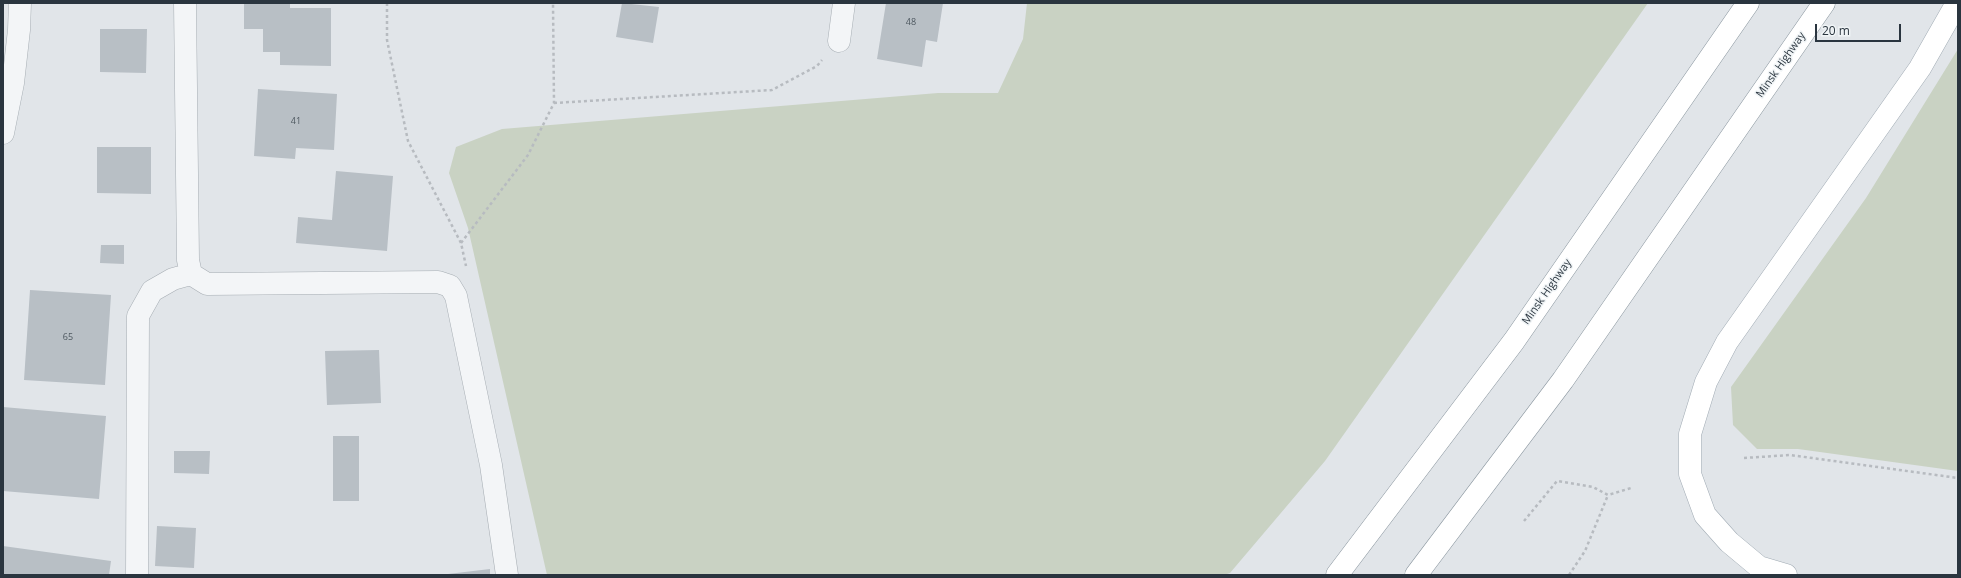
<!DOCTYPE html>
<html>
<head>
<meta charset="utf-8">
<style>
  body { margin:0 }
  #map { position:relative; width:1961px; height:578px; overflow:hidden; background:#e1e5e9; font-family:"Open Sans",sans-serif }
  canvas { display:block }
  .frame { position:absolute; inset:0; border:4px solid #2a353f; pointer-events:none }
  .scale { position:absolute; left:1815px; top:24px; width:86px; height:18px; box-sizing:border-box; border:2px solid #2a353f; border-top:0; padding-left:5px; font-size:12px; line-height:14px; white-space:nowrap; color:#2a353f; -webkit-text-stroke:3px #f0f4f6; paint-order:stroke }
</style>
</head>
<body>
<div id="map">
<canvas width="1961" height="578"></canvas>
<div class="frame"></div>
<div class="scale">20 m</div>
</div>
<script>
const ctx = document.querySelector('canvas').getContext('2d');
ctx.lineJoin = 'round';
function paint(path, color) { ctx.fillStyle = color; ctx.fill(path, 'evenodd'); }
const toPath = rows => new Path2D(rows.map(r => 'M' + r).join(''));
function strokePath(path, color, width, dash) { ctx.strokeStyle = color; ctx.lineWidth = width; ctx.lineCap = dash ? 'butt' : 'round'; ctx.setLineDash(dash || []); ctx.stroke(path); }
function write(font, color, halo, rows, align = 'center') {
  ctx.font = font + ' "Open Sans",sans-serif'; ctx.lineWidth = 3; ctx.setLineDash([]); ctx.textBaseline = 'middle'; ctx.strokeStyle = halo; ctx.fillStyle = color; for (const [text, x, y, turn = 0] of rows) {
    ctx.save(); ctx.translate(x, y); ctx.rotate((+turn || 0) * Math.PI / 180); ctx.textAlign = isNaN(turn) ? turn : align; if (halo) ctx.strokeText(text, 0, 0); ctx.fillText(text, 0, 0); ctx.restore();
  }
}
paint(toPath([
  [1027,3,1648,3,1325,461,1230,573,1224,575,547,575,468,228,449,173,456,147,502,129,938,93,998,93,1023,39],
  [1958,49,1958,471,1798,449,1757,449,1733,425,1731,387,1866,198]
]), '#c9d2c3');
paint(toPath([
  [244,3,290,3,290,8,331,8,331,66,280,65,280,52,263,52,263,29,244,29],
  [622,3,659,7,653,43,616,37],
  [886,3,943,3,937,42,926,40,922,67,877,59],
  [100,29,147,29,146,73,100,72],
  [258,89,337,94,334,150,296,148,295,159,254,156],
  [97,147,151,147,151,194,97,193],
  [336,171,393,176,387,251,296,243,298,217,332,220],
  [101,245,124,245,124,264,100,263],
  [30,290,111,295,105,385,24,380],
  [379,350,381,403,327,405,325,351],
  [3,407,106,416,99,499,3,491],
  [333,436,359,436,359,501,333,501],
  [174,451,210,451,209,474,174,473],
  [157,526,196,528,194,568,155,566],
  [3,546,111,561,109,575,3,575],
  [490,569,490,575,448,575,448,574]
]), '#b8bfc5');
const minor = toPath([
  [185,3,188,260,191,274,207,284,438,282,450,286,456,296,491,465,507,575],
  [839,41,844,3],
  [3,133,13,83,19,30,20,3],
  [137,575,138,316,152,291,173,279,191,274]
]);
const major = toPath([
  [1786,575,1759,567,1729,542,1705,515,1690,474,1690,434,1706,382,1727,342,1920,68,1957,3]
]);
const highway = toPath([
  [1337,575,1514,341,1748,3],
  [1416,575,1563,380,1824,3]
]);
strokePath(minor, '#a6adb3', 23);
strokePath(major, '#a1abb4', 23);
strokePath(highway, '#89959e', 23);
strokePath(toPath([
  [387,3,387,40,408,141,461,243,466,266],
  [554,103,772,90,817,66,822,60],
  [461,243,528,155,554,103,553,3],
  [1744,458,1790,455,1958,478],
  [1524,521,1557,481,1593,487,1608,495,1631,488],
  [1569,575,1585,551,1608,495]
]), '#b7bbc0', 2.5, [3, 3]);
strokePath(minor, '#f3f5f7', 22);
strokePath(major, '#fff', 22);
strokePath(highway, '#fff', 22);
write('9px', '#4e5860', null, [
  ["48",911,22],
  ["41",296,121],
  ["65",68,337]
]);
write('11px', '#2a353f', '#f0f4f6', [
  ["Minsk Highway",1781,65,-55],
  ["Minsk Highway",1547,292,-55]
]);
</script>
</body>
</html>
